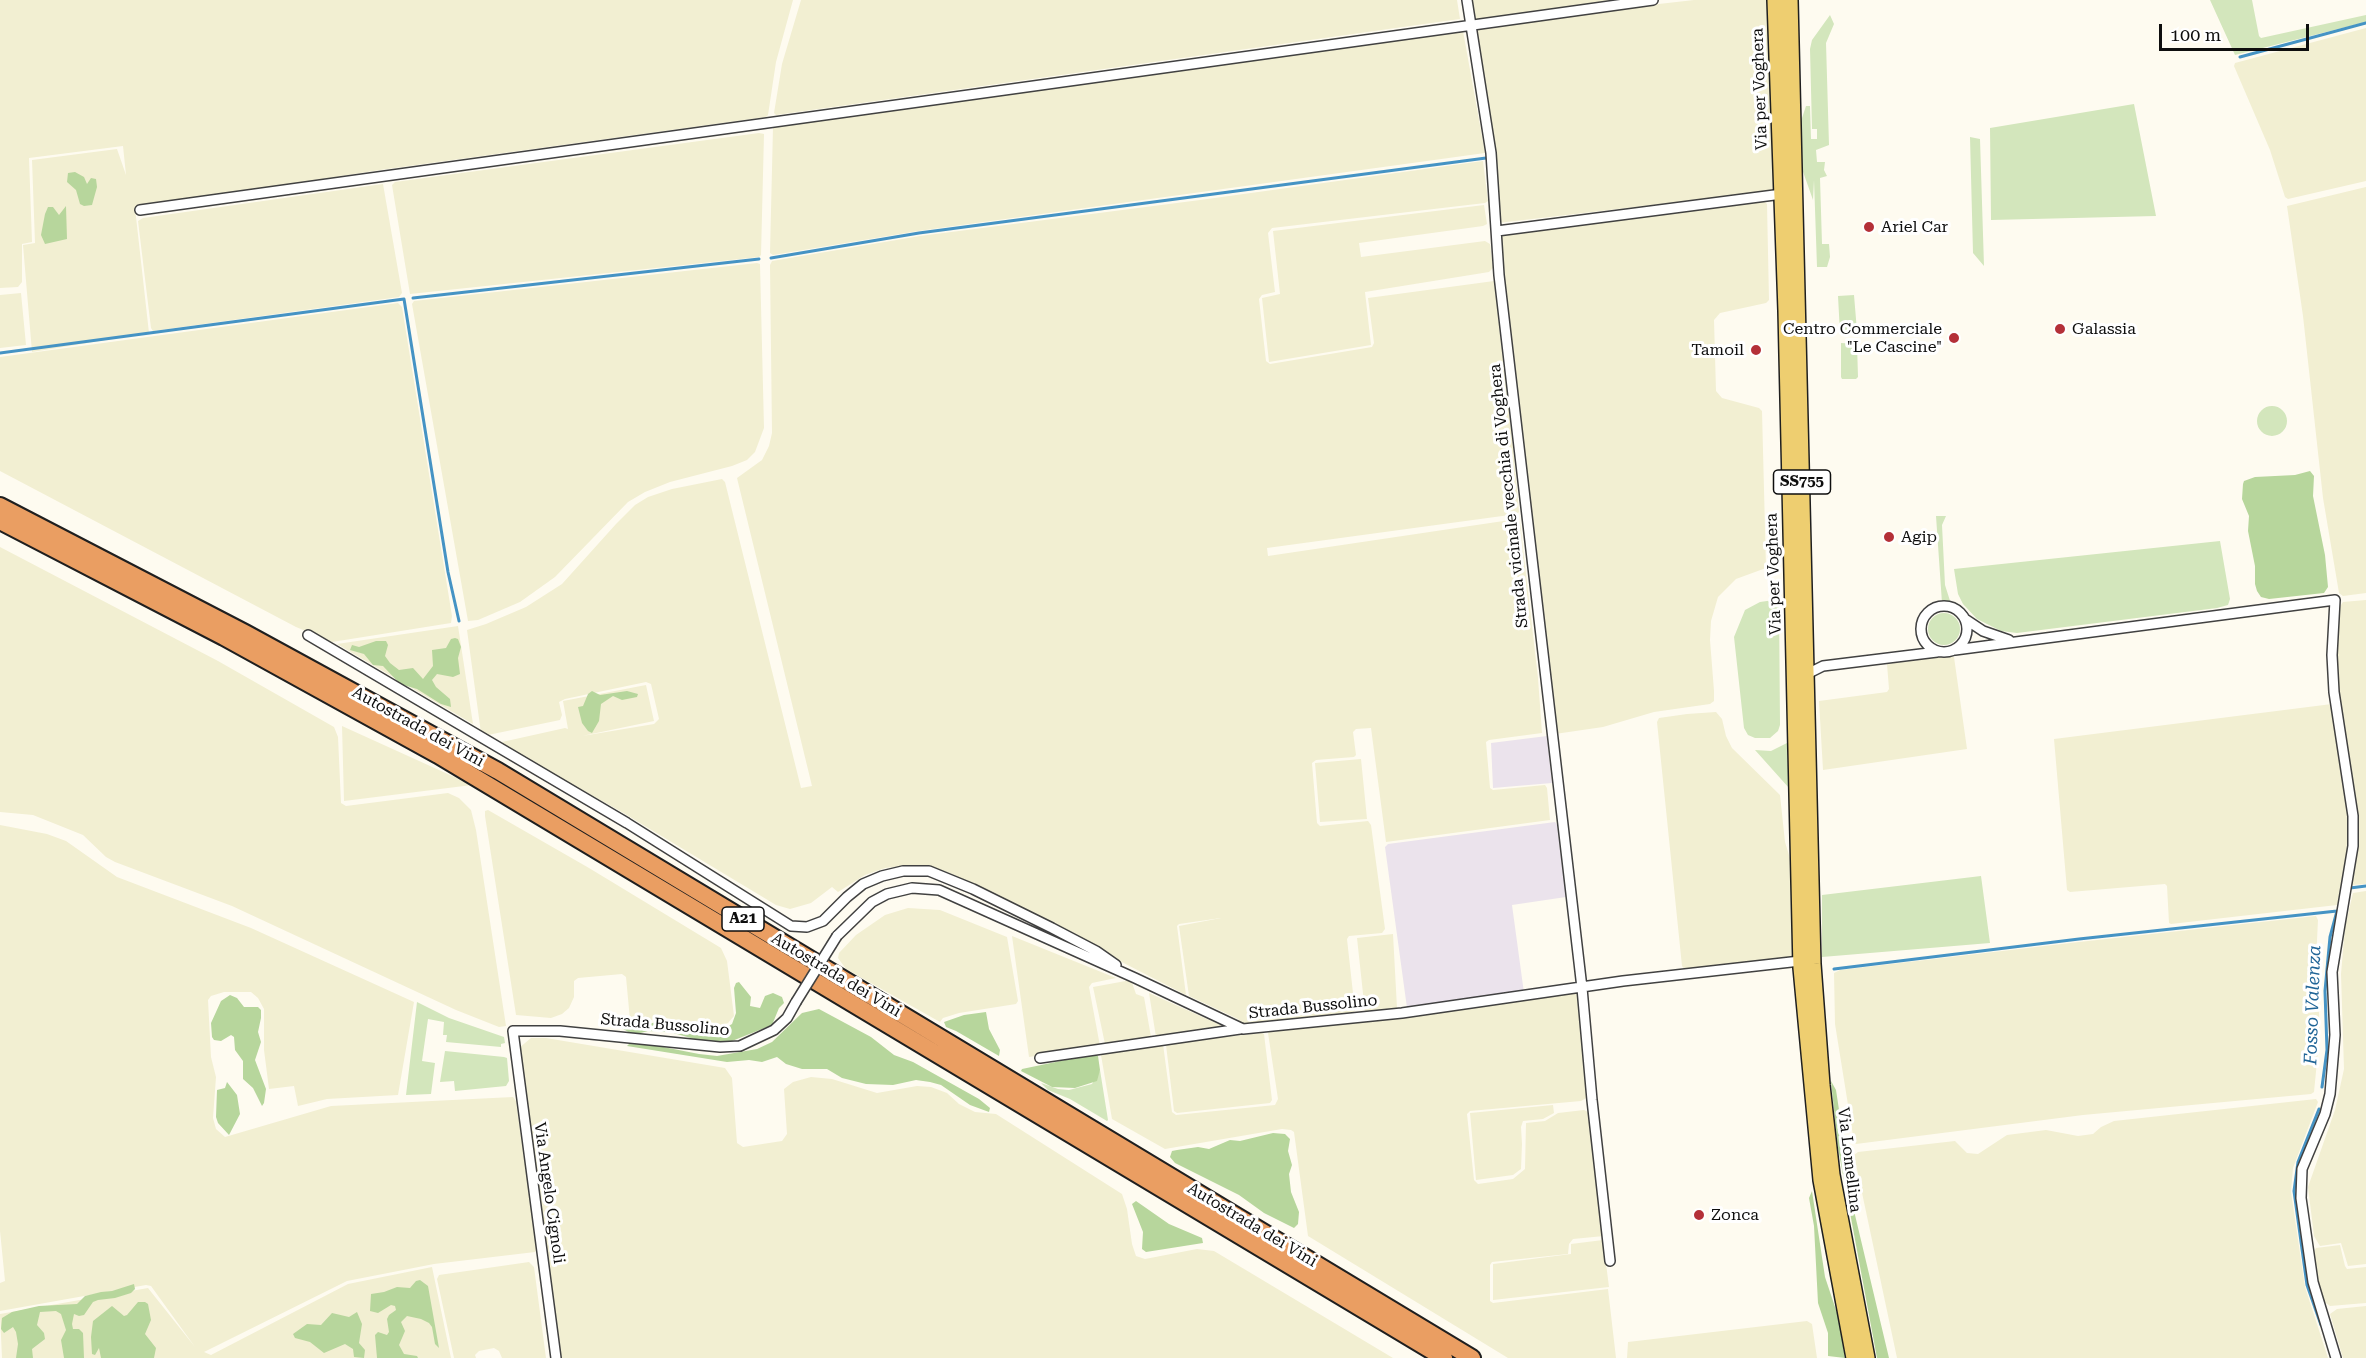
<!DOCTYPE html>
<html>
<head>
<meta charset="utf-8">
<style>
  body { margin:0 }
  #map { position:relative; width:2366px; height:1358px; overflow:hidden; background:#fefbf0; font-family:"Roboto Serif",serif }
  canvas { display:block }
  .scale { position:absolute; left:2159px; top:24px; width:150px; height:27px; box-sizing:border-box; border:3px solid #0e0e0e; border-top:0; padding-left:8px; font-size:18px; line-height:21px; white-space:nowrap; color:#0e0e0e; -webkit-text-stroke:4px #fff; paint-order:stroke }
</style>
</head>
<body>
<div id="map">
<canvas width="2366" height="1358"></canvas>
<div class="scale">100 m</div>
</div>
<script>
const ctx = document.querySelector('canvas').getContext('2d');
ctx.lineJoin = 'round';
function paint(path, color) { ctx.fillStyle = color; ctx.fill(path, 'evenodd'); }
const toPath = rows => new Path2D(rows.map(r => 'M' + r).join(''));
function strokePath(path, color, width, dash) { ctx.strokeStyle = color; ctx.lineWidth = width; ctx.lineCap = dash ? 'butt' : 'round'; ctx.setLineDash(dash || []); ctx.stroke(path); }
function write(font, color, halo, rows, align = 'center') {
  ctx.font = font + ' "Roboto Serif",serif'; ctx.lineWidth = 6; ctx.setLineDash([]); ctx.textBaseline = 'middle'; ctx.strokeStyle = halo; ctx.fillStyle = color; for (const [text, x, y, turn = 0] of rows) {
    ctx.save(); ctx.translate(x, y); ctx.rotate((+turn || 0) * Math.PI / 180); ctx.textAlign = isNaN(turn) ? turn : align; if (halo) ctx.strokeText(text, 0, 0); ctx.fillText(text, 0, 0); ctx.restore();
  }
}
paint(toPath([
  [1547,736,1552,783,1493,788,1491,743],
  [1555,822,1557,825,1566,897,1512,905,1524,993,1407,1008,1385,847,1388,844]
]), '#ebe3ec');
paint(toPath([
  [0,0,793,0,776,62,768,115,766,117,380,170,135,208,149,333,32,352,23,245,35,243,32,160,117,149,126,175,123,146,29,158,32,242,22,244,22,282,18,287,0,288],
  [801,0,1457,0,1460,19,776,115,774,113,782,64],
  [1469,0,1633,0,1474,22],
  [1694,0,1770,0,1776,187,1772,191,1498,223,1474,25],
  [2366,28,2366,181,2288,199,2285,197,2270,150,2234,66,2235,63],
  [1463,31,1485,153,918,231,773,255,770,253,773,127,777,125],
  [759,133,764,134,761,255,759,257,410,294,392,185,395,182],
  [1483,161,1488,201,1485,203,1272,228,1268,233,1275,292,1262,295,1259,299,1266,361,1270,364,1372,347,1374,343,1368,298,1494,281,1514,456,1519,512,1517,514,1267,548,1268,556,1517,519,1520,522,1538,678,1542,733,1489,740,1486,742,1490,788,1493,790,1545,785,1547,788,1550,820,1386,842,1371,728,1356,729,1353,732,1356,755,1354,757,1316,760,1312,763,1317,823,1320,826,1368,821,1371,825,1385,929,1382,933,1349,936,1347,939,1355,1011,1352,1013,1248,1025,1241,1024,1238,1019,1189,996,1179,926,1221,918,1179,924,1177,926,1186,995,1112,957,1076,934,950,873,931,867,901,866,885,868,865,875,838,892,832,887,811,903,790,909,776,905,620,811,505,747,502,742,565,728,568,729,563,701,646,685,654,721,582,736,654,724,659,719,651,684,646,682,565,699,559,702,562,715,560,720,488,735,481,733,467,630,486,624,526,607,562,584,616,524,635,505,648,497,672,489,722,479,725,482,801,788,812,786,737,478,762,460,769,446,772,433,770,265,772,261,920,236,1200,200],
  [383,184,402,293,399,297,153,331,151,328,138,221,143,218],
  [2366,187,2366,593,2343,596,2339,593,2323,498,2303,316,2287,206],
  [1764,201,1767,204,1769,300,1766,303,1720,313,1714,320,1716,391,1722,398,1759,408,1762,411,1766,568,1736,579,1718,597,1711,621,1710,640,1714,691,1714,701,1710,704,1654,712,1603,727,1555,734,1501,276,1500,233],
  [1484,205,1487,224,1483,226,1359,243,1361,257,1485,241,1490,244,1493,268,1489,272,1365,292,1371,345,1269,362,1262,298,1280,294,1273,231],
  [757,263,760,264,764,428,755,452,747,460,732,466,670,482,645,492,628,502,555,577,520,602,478,620,468,621,412,304,414,301],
  [21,293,26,345,0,348,0,295],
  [398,303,402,307,452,616,451,623,332,642,325,639,296,627,0,471,0,357],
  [0,547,218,661,334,727,338,737,341,803,346,806,448,793,459,798,471,810,476,830,506,1026,499,1027,456,1010,232,906,115,862,106,857,83,835,33,815,0,812],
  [2366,600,2366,884,2351,885,2353,868,2335,656,2339,608,2343,602],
  [458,626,473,724,337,644],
  [1950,656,1954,657,1967,749,1823,770,1819,701,1887,692,1889,689,1887,664],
  [2332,704,2348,815,2346,869,2337,905,2171,924,2169,923,2167,886,2165,884,2070,892,2067,890,2054,739],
  [1716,712,1722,719,1726,736,1732,748,1780,795,1785,842,1792,865,1796,953,1793,958,1686,971,1682,966,1657,722,1659,718,1687,714],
  [342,726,472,785,344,801],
  [1361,759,1367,819,1320,822,1315,763],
  [488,810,589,868,721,948,727,961,734,1016,728,1023,722,1025,662,1018,635,1023,630,1020,626,977,622,974,578,978,574,981,574,997,569,1008,562,1014,551,1018,516,1015,485,816,485,811],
  [0,825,47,834,66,841,117,877,251,928,414,1002,398,1095,327,1099,298,1106,294,1086,269,1089,264,1050,264,1009,258,998,251,992,224,992,211,996,208,1000,211,1057,216,1077,213,1118,216,1129,225,1137,331,1106,513,1097,516,1101,537,1249,535,1252,434,1264,347,1281,204,1352,211,1355,348,1284,432,1267,451,1358,2,1358,0,1314,148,1288,195,1347,151,1286,146,1285,0,1311,0,1283,5,1281,0,1231],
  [2366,891,2366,1264,2348,1266,2341,1243,2320,1246,2314,1236,2308,1187,2335,1110,2344,1069,2341,974,2345,927,2353,893],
  [908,908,940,910,1007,937,1018,1001,1016,1004,959,1013,943,1018,940,1022,846,969,838,958,839,953,856,935,885,915],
  [2316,916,2318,920,2316,961,2320,1031,2314,1092,2311,1094,2083,1115,1856,1144,1854,1142,1835,1024,1834,973,1840,970,2079,942],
  [1393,934,1397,1008,1365,1012,1357,938],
  [1012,936,1116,978,1092,983,1089,987,1100,1046,1029,1057],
  [1131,980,1136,994,1144,997,1151,1037,1105,1044,1093,987],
  [1149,993,1225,1027,1156,1037],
  [1576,993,1578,996,1588,1097,1581,1101,1470,1111,1467,1114,1474,1180,1478,1184,1513,1179,1525,1169,1526,1123,1545,1121,1558,1113,1584,1110,1590,1113,1604,1236,1573,1239,1569,1244,1568,1254,1492,1262,1490,1265,1490,1301,1493,1303,1608,1289,1616,1358,1508,1358,1308,1236,1294,1132,1291,1130,1282,1129,1165,1149,1112,1119,1101,1055,1102,1052,1163,1044,1172,1112,1176,1115,1275,1105,1278,1099,1268,1033,1270,1030],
  [1262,1033,1264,1034,1272,1100,1270,1103,1177,1113,1174,1111,1166,1045,1168,1043],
  [531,1038,546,1038,725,1068,732,1078,737,1143,743,1147,782,1141,787,1134,784,1089,793,1082,811,1077,832,1079,877,1093,917,1086,931,1087,947,1093,959,1104,975,1112,996,1114,1122,1194,1127,1209,1132,1244,1136,1256,1145,1259,1197,1249,1214,1251,1393,1358,560,1358,519,1048],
  [2316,1099,2318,1102,2293,1168,2291,1192,2305,1287,2328,1358,1897,1358,1854,1155,1858,1152,1955,1141,1967,1153,1978,1154,2007,1135,2046,1130,2078,1136,2093,1134,2101,1127,2114,1121],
  [1553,1105,1554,1113,1543,1119,1523,1121,1521,1127,1522,1144,1521,1169,1513,1175,1476,1180,1470,1113],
  [1603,1240,1609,1287,1493,1300,1493,1264,1571,1254,1571,1244],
  [2340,1245,2345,1266,2347,1269,2366,1267,2366,1303,2330,1306,2323,1301,2313,1253,2316,1248],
  [529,1262,534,1267,546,1358,502,1358,499,1351,494,1348,479,1351,475,1355,476,1358,454,1358,437,1279,439,1275],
  [2366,1306,2366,1358,2343,1358,2330,1314,2337,1309],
  [1807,1321,1812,1324,1817,1358,1627,1358,1628,1342]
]), '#f2efd2');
paint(toPath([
  [2210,0,2252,0,2259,36,2261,38,2366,15,2366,22,2235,55],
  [1830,15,1834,24,1826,43,1829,145,1816,150,1817,162,1825,162,1824,170,1827,176,1820,178,1822,244,1829,244,1830,257,1827,267,1817,267,1814,180,1813,200,1801,166,1799,127,1806,106,1810,106,1811,139,1817,139,1817,129,1812,129,1810,49,1812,40],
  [2134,104,2156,216,1991,220,1990,128],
  [1970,137,1980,139,1984,266,1973,253],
  [1854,295,1857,331,1840,333,1838,296],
  [1841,343,1857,344,1858,377,1856,379,1842,379,1841,377],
  '2257 421a15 15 0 1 1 30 0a15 15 0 1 1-30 0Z',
  [1936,516,1946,516,1942,525,1945,585,1951,604,1942,603],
  [2220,541,2230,599,2228,605,2217,608,2017,633,2001,631,1977,619,1963,604,1958,594,1954,569],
  [1774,600,1779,602,1780,725,1778,731,1770,738,1755,738,1748,735,1744,728,1734,637,1745,610,1760,602],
  '1928 629a16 16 0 1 1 32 0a16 16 0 1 1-32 0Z',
  [1787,743,1789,788,1755,750,1771,751],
  [1981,876,1990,943,1822,957,1822,895],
  [417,1002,449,1018,504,1037,505,1043,501,1044,501,1047,446,1042,447,1035,443,1035,444,1022,428,1019,422,1061,435,1063,431,1094,406,1095],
  [445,1051,504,1057,507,1058,509,1081,506,1086,455,1091,454,1081,440,1082],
  [1100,1070,1108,1120,1107,1121,1070,1099,1048,1090,1041,1083,1058,1089,1069,1090,1092,1084]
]), '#d3e6bc');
paint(toPath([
  [75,172,84,177,87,184,91,178,96,179,97,187,92,205,84,206,80,204,76,190,67,182,68,173],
  [66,206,67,239,45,244,41,235,45,214,48,207,53,207,59,215],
  [2310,471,2314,476,2313,496,2325,555,2328,587,2324,593,2269,599,2261,597,2257,591,2255,584,2255,566,2248,531,2249,516,2242,499,2243,484,2244,481,2255,477,2295,475],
  [455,638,458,639,461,647,458,658,460,674,453,677,437,674,432,680,436,687,450,699,451,707,441,704,417,689,400,684,383,666,373,665,364,654,350,650,352,645,359,647,376,641,386,641,388,645,385,656,390,663,399,670,413,668,423,679,433,666,432,650,446,648,451,639],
  [592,691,600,695,627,691,638,694,637,697,622,700,613,696,601,704,599,721,592,733,588,731,582,723,578,707,583,706,588,694],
  [739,982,751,997,750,1006,760,1008,765,996,773,993,782,997,784,1003,779,1008,772,1025,732,1041,708,1043,670,1032,648,1031,637,1034,630,1033,620,1027,620,1025,622,1024,638,1026,657,1022,682,1023,695,1027,722,1030,732,1024,736,1013,734,988,736,983],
  [230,995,237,998,244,1007,258,1007,261,1010,261,1018,258,1032,261,1042,255,1060,266,1089,264,1103,262,1106,253,1088,243,1079,243,1061,235,1050,234,1037,231,1035,221,1041,214,1040,212,1037,211,1023,221,1001],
  [819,1009,871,1037,894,1055,913,1062,979,1099,990,1108,989,1112,970,1105,941,1085,930,1082,916,1080,893,1085,866,1084,842,1078,827,1069,802,1069,786,1064,777,1057,762,1062,749,1060,727,1062,627,1046,629,1044,653,1045,699,1054,717,1056,757,1049,772,1042,802,1013],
  [986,1012,989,1029,1000,1050,999,1056,956,1031,946,1027,944,1022,964,1015],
  [1094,1054,1098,1056,1100,1070,1097,1081,1075,1088,1052,1087,1021,1071,1022,1069],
  [1831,1081,1836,1090,1855,1215,1889,1358,1877,1358,1838,1148],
  [227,1082,237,1095,240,1114,229,1135,218,1123,216,1117,217,1090,225,1088],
  [1273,1133,1285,1134,1290,1139,1288,1151,1292,1165,1289,1174,1291,1192,1299,1212,1298,1224,1294,1228,1264,1213,1239,1195,1175,1163,1170,1157,1172,1151,1177,1150,1198,1147,1209,1149,1230,1140,1240,1141],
  [1812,1191,1825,1277,1838,1316,1845,1358,1828,1356,1828,1333,1818,1303,1814,1226,1809,1198],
  [1136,1201,1169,1224,1202,1238,1203,1243,1146,1252,1142,1249,1143,1232,1132,1204],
  [420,1280,428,1286,439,1348,435,1344,432,1327,429,1323,421,1319,407,1316,401,1322,405,1331,399,1345,404,1354,417,1356,418,1358,377,1358,375,1335,378,1332,387,1335,389,1332,387,1319,389,1315,396,1310,395,1306,391,1305,378,1313,370,1311,371,1294,384,1292,397,1287,410,1288,416,1281],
  [134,1284,135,1289,131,1293,115,1298,98,1300,93,1302,84,1315,79,1316,74,1314,72,1324,73,1329,79,1329,83,1333,84,1358,64,1358,61,1340,66,1330,61,1314,56,1311,40,1312,37,1325,44,1333,45,1339,32,1349,33,1358,16,1358,18,1344,16,1332,13,1327,4,1333,1,1329,2,1318,12,1312,39,1306,77,1304,85,1296,101,1292,112,1291],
  [138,1302,145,1302,148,1304,151,1320,145,1334,156,1348,154,1358,101,1358,99,1348,95,1355,92,1354,91,1337,93,1321,112,1306,124,1316,127,1315],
  [357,1312,362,1324,359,1343,365,1350,364,1358,354,1357,353,1349,345,1344,324,1353,310,1342,295,1338,293,1334,307,1324,321,1325,332,1313,349,1317]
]), '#b7d69c');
strokePath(toPath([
  [2240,57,2366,23],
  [771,258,919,233,1486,158],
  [413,298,759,259],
  [0,353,404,299,448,572,459,621],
  [2350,888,2366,886],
  [1834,969,2079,939,2337,911],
  [2322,1087,2327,1050,2325,991,2330,937,2337,911],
  [2319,1109,2298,1162,2294,1191,2307,1285,2321,1325]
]), '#4593c4', 3);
const minor = toPath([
  [1467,0,1491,153,1499,275,1582,988,1592,1100,1610,1261],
  [140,210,1653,0],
  [1497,231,1782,194],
  '1921 629a23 23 0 1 1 46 0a23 23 0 1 1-46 0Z',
  [1965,619,1983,631,2009,640],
  [308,635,627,823,791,926,807,927,823,921,847,897,863,884,882,876,903,871,929,871,973,889,1052,928,1096,951,1116,965],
  [1955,650,2335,600,2332,655,2334,692,2353,816,2353,846,2332,972,2335,1035,2330,1094,2325,1114,2302,1169,2301,1198,2313,1282,2336,1358],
  [1807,674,1823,666,1937,652],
  [837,936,872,902,887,894,912,888,939,890,1135,978,1243,1029,1402,1013,1623,981,1800,961],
  [1040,1058,1240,1029],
  [556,1358,513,1031,560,1031,720,1047,740,1046,774,1030,787,1018,796,1002]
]);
const primary = toPath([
  [1775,0,1786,311,1801,968,1821,1180,1854,1358],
  [1790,0,1813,964,1822,1085,1832,1175,1867,1358]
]);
const motorway = toPath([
  [0,506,245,633,498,771,1472,1358],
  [0,521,224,637,438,755,1444,1358]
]);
strokePath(minor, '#414141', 12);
strokePath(primary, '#1f1f1f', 18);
strokePath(motorway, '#1f1f1f', 20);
strokePath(minor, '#fff', 9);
strokePath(primary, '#eece70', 15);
strokePath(motorway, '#ea9e62', 16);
const minorBridge = toPath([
  [796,1002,837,936]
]);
strokePath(minorBridge, '#414141', 12, []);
strokePath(minorBridge, '#fff', 9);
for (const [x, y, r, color] of [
  [1869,227,6,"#b43038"],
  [2060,329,6,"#b43038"],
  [1954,338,6,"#b43038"],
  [1756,350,6,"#b43038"],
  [1889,537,6,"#b43038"],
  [1699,1215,6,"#b43038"]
]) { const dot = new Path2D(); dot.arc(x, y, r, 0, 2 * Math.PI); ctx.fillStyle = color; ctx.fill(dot); strokePath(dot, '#fff', 2); }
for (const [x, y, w] of [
  [1802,482,57],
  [743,919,42]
]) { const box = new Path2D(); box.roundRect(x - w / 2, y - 12, w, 24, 4.5); ctx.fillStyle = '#fff'; ctx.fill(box); strokePath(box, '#0e0e0e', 1.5); }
write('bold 15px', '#0e0e0e', null, [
  ["SS755",1802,482],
  ["A21",743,919]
]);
write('16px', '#0e0e0e', '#fff', [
  ["Via per Voghera",1760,89,-92],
  ["Strada vicinale vecchia di Voghera",1509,496,-96],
  ["Via per Voghera",1774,574,-92],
  ["Autostrada dei Vini",418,727,29],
  ["Autostrada dei Vini",836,975,31],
  ["Strada Bussolino",1313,1007,-6],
  ["Strada Bussolino",665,1025,5],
  ["Via Lomellina",1849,1160,83],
  ["Via Angelo Cignoli",549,1193,82],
  ["Autostrada dei Vini",1252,1225,31]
]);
write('16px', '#0e0e0e', '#fff', [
  ["Ariel Car",1881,227],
  ["Centro Commerciale",1942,329,"right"],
  ["\"Le Cascine\"",1942,347,"right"],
  ["Galassia",2072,329],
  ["Tamoil",1744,350,"right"],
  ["Agip",1901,537],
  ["Zonca",1711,1215]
], 'left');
write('italic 18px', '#206597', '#fff', [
  ["Fosso Valenza",2313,1005,-88]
]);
</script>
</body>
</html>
